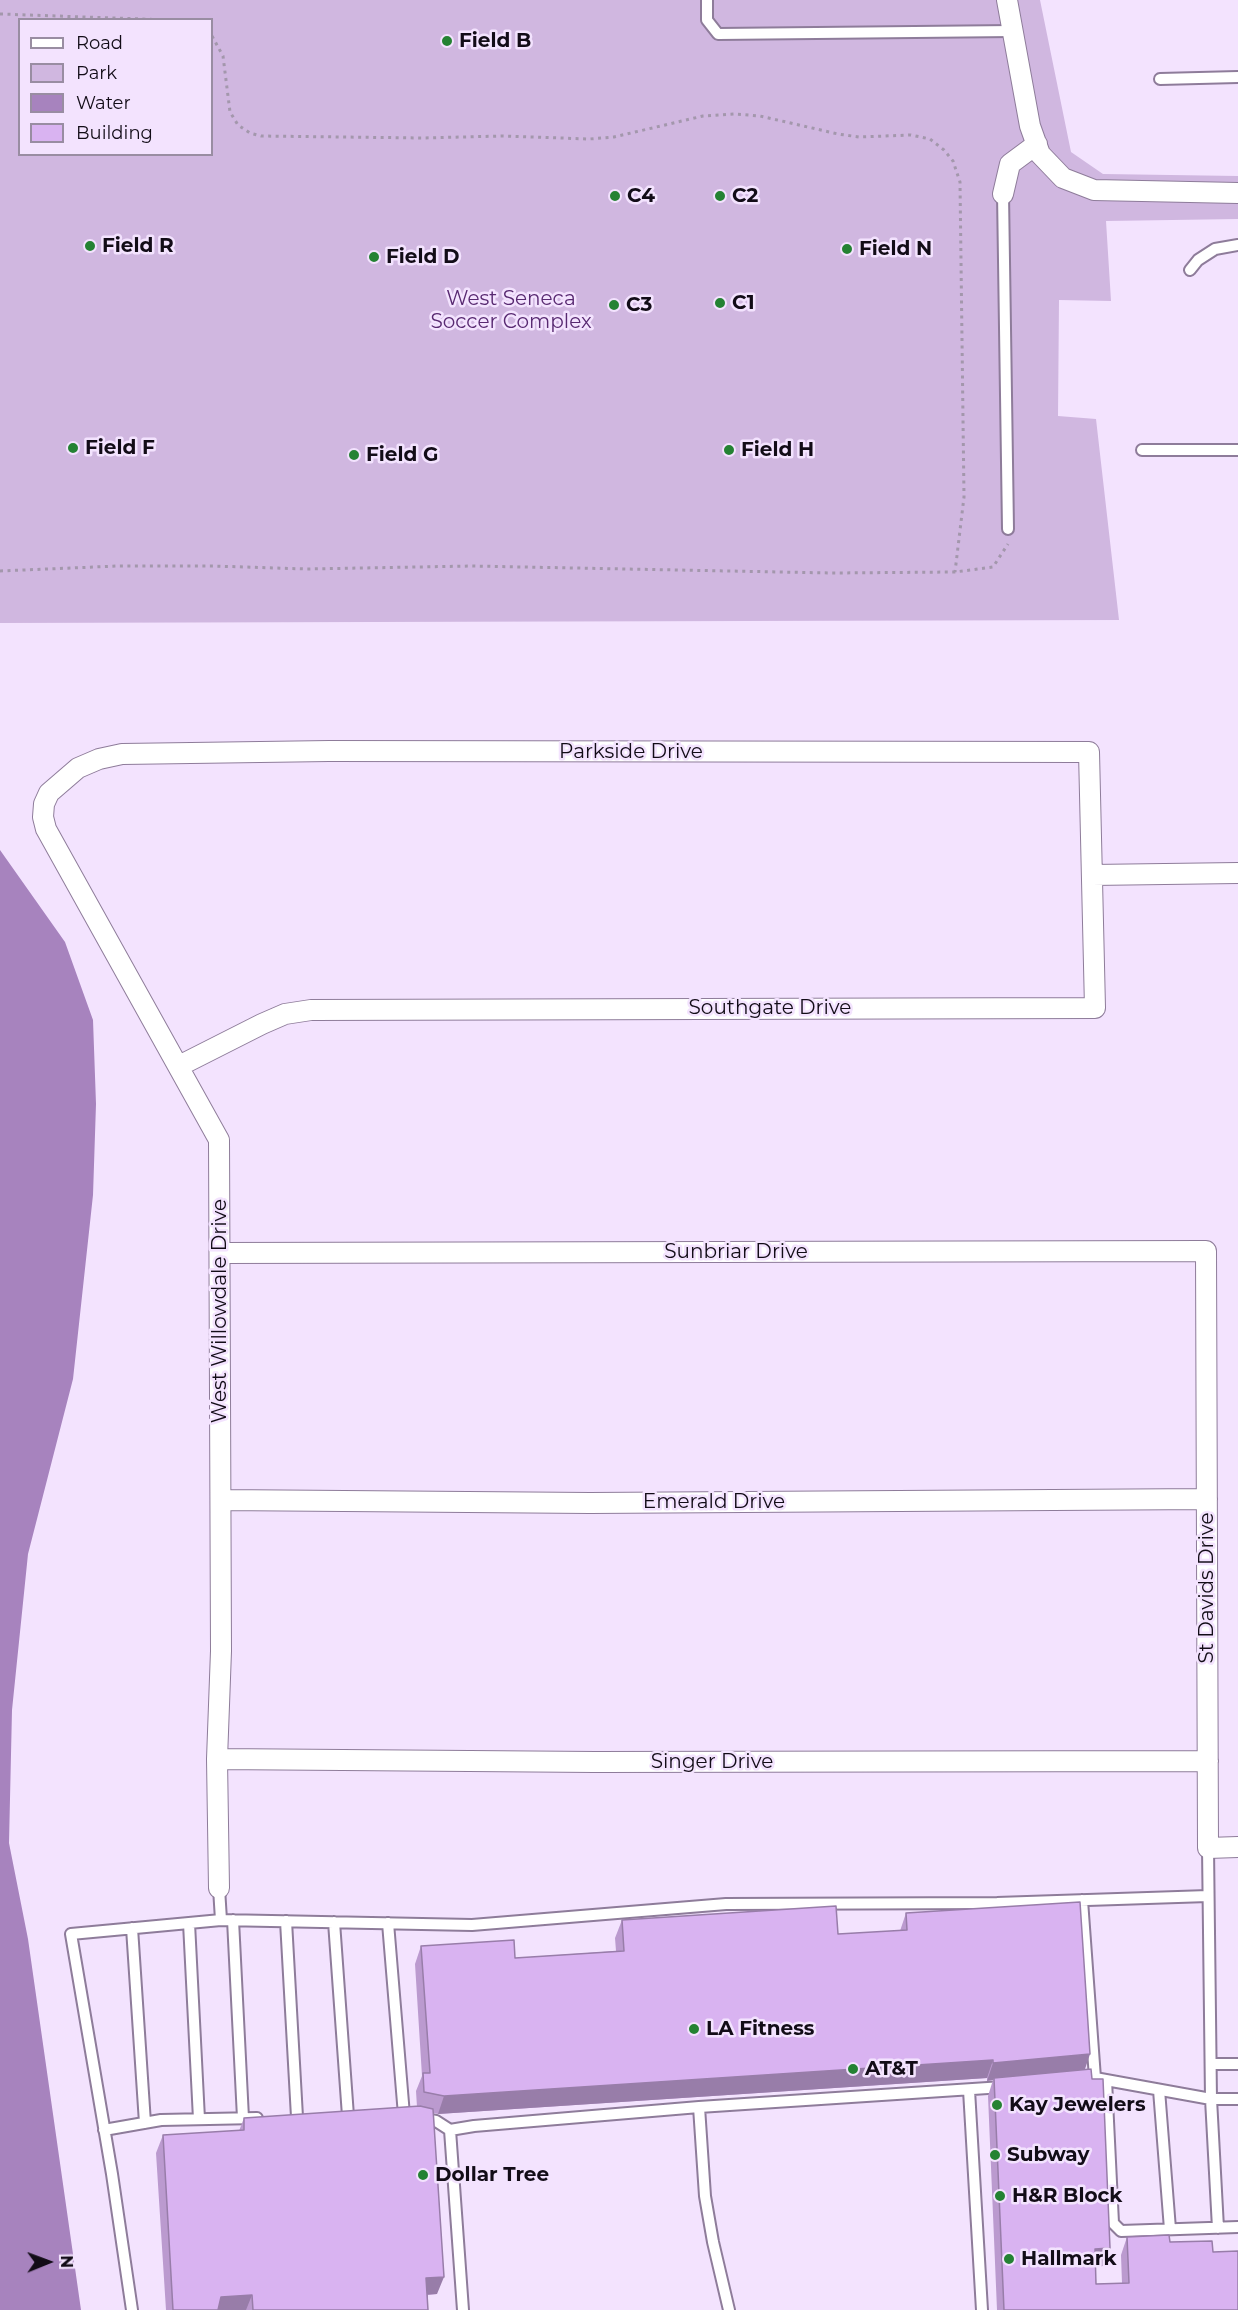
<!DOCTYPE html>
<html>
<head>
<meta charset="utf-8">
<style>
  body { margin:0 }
  #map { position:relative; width:1238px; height:2310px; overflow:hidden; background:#f3e3fe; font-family:Montserrat,sans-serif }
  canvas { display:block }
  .legend { position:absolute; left:18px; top:18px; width:195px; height:138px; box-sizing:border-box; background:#f3e3fe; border:2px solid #998da2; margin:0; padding:8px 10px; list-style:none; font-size:18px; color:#120c17 }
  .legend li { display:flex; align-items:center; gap:12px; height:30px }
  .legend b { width:30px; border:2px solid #998da2 }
  .north { position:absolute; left:18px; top:2232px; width:60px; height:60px; -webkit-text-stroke:4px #f3e3fe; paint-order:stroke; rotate:89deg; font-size:16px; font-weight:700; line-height:24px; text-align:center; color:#120c17 }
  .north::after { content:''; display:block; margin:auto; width:21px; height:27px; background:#120c17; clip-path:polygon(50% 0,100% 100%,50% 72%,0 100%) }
</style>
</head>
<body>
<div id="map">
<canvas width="1238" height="2310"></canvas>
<ul class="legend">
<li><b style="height:8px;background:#fff"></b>Road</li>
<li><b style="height:16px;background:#d0b7e0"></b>Park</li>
<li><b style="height:16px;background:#a783be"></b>Water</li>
<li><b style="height:16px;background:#d9b3f1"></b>Building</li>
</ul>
<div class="north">N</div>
</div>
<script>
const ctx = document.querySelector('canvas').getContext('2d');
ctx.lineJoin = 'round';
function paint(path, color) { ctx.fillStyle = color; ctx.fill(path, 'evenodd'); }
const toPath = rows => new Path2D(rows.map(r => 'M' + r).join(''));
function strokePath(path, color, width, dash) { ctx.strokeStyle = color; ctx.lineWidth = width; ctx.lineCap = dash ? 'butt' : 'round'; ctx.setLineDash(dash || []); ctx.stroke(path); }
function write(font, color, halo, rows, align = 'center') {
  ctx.font = font + ' Montserrat,sans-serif'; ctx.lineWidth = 5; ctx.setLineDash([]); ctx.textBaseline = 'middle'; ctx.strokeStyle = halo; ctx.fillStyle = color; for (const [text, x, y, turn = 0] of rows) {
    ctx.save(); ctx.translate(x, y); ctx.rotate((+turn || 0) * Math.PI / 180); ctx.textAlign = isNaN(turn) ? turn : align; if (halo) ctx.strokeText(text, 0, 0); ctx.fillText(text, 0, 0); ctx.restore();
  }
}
paint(toPath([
  [0,0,1040,0,1071,152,1103,174,1238,176,1238,219,1106,221,1111,301,1059,300,1058,416,1096,419,1119,620,0,623],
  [20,20,212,20,212,154,20,154]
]), '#d0b7e0');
paint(toPath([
  [0,850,65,942,93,1020,96,1104,93,1195,73,1379,28,1554,12,1710,9,1843,28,1939,81,2310,0,2310]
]), '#a783be');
const service = toPath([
  [707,0,707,20,718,34,1013,31],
  [1160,79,1238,77],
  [1003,194,1008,529],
  [1190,270,1198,260,1215,249,1238,245],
  [1142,450,1238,450],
  [1208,1848,1211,2099,1238,2099],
  [219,1888,221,1920,472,1925,726,1904,997,1903,1208,1896],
  [1082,1900,1095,2078,1211,2099,1218,2228],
  [233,1920,243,2118],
  [286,1921,297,2117],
  [334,1922,348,2116],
  [189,1923,199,2119],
  [388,1923,404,2115,436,2121,450,2130,474,2126,699,2107,1003,2087],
  [132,1928,145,2123],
  [1211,2064,1238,2064],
  [1106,2080,1113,2223,1121,2231,1238,2227],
  [969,2090,982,2310],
  [1159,2090,1170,2229],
  [699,2107,705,2196,713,2242,729,2310],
  [104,2130,161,2120,257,2118],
  [450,2130,463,2310],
  [132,2310,112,2174,71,1934,221,1920]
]);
const minor = toPath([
  [1007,0,1030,126,1040,154,1063,178,1094,190,1238,193],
  [1003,194,1010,164,1037,144],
  [1092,875,1238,873],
  [179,1066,262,1024,285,1014,311,1010,1095,1008,1089,752,329,751,122,754,99,759,78,768,49,793,44,804,43,817,46,829,219,1140,221,1651,217,1759,219,1888],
  [220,1253,1206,1251,1208,1848,1238,1847],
  [221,1500,590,1503,1207,1499],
  [217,1759,595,1762,1208,1761]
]);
strokePath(service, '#8e7c9a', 14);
strokePath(minor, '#8e7c9a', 22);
strokePath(toPath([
  [0,14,170,20],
  [212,36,223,56,230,112,238,125,250,133,261,136,422,138,502,136,589,139,614,137,703,116,735,114,760,116,838,134,859,137,911,135,930,139,944,150,953,161,960,182,964,497,955,572],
  [0,571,118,566,213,566,307,569,472,566,832,573,955,572,993,567,1008,544]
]), '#a397ac', 3, [3, 4.5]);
strokePath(service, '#fff', 10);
strokePath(minor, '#fff', 20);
paint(toPath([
  [906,1913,1085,2069,1103,2266,1096,2267,1096,2284,1122,2283,1121,2255,1127,2237,1170,2242,1213,2252,1238,2310,997,2310,988,2096,993,2080,987,2081,987,2078,438,2114,434,2113,437,2294,428,2295,428,2310,166,2310,156,2153,163,2135,239,2131,244,2118,417,2107,416,2091,422,2076,415,1964,421,1946,515,1958,616,1951,615,1938,622,1920,838,1934,900,1931]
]), '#bb9acf');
paint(toPath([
  [1090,2054,1084,2072,994,2078,993,2080,987,2081,993,2063],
  [993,2060,987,2078,438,2114,444,2096],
  [1110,2248,1103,2266,1088,2267,1095,2249],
  [444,2277,437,2294,420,2295,426,2278],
  [252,2295,246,2310,216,2310,221,2297]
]), '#987da9');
const building = toPath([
  [1080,1902,1090,2054,993,2063,993,2060,444,2096,424,2092,423,2073,430,2073,421,1946,514,1940,515,1958,624,1951,622,1920,836,1906,838,1934,907,1930,906,1913,1080,1902],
  [1091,2069,1092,2079,1103,2079,1110,2248,1095,2249,1096,2284,1129,2283,1127,2237,1169,2235,1170,2242,1212,2241,1213,2252,1238,2251,1238,2310,1004,2310,994,2078,1091,2069],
  [420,2106,433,2109,444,2277,426,2278,428,2310,253,2310,252,2295,221,2297,218,2310,173,2310,163,2135,244,2130,244,2118,420,2106]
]);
paint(building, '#d9b3f1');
strokePath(building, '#987da9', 1.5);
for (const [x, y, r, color] of [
  [447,41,6,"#248233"],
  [615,196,6,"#248233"],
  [720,196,6,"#248233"],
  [90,246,6,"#248233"],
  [847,249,6,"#248233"],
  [374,257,6,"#248233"],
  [720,303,6,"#248233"],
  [614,305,6,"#248233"],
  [73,448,6,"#248233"],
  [729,450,6,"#248233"],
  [354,455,6,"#248233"],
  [694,2029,6,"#248233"],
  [853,2069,6,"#248233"],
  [997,2105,6,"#248233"],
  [995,2155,6,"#248233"],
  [423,2175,6,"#248233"],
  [1000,2196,6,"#248233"],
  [1009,2259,6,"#248233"]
]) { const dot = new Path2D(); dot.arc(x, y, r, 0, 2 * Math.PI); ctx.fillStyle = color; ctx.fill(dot); strokePath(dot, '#f3e3fe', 2); }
write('bold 20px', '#120c17', '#f3e3fe', [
  ["Field B",459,41],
  ["C4",627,196],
  ["C2",732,196],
  ["Field R",102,246],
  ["Field N",859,249],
  ["Field D",386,257],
  ["C1",732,303],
  ["C3",626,305],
  ["Field F",85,448],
  ["Field H",741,450],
  ["Field G",366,455],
  ["LA Fitness",706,2029],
  ["AT&T",865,2069],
  ["Kay Jewelers",1009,2105],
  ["Subway",1007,2155],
  ["Dollar Tree",435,2175],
  ["H&R Block",1012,2196],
  ["Hallmark",1021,2259]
], 'left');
write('20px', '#582971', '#f3e3fe', [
  ["West Seneca",511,299],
  ["Soccer Complex",511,322]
]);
write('20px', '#120c17', '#f3e3fe', [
  ["Parkside Drive",631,752],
  ["Southgate Drive",770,1008],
  ["Sunbriar Drive",736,1252],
  ["West Willowdale Drive",220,1311,-90],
  ["Emerald Drive",714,1502],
  ["St Davids Drive",1207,1588,-90],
  ["Singer Drive",712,1762]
]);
</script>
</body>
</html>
